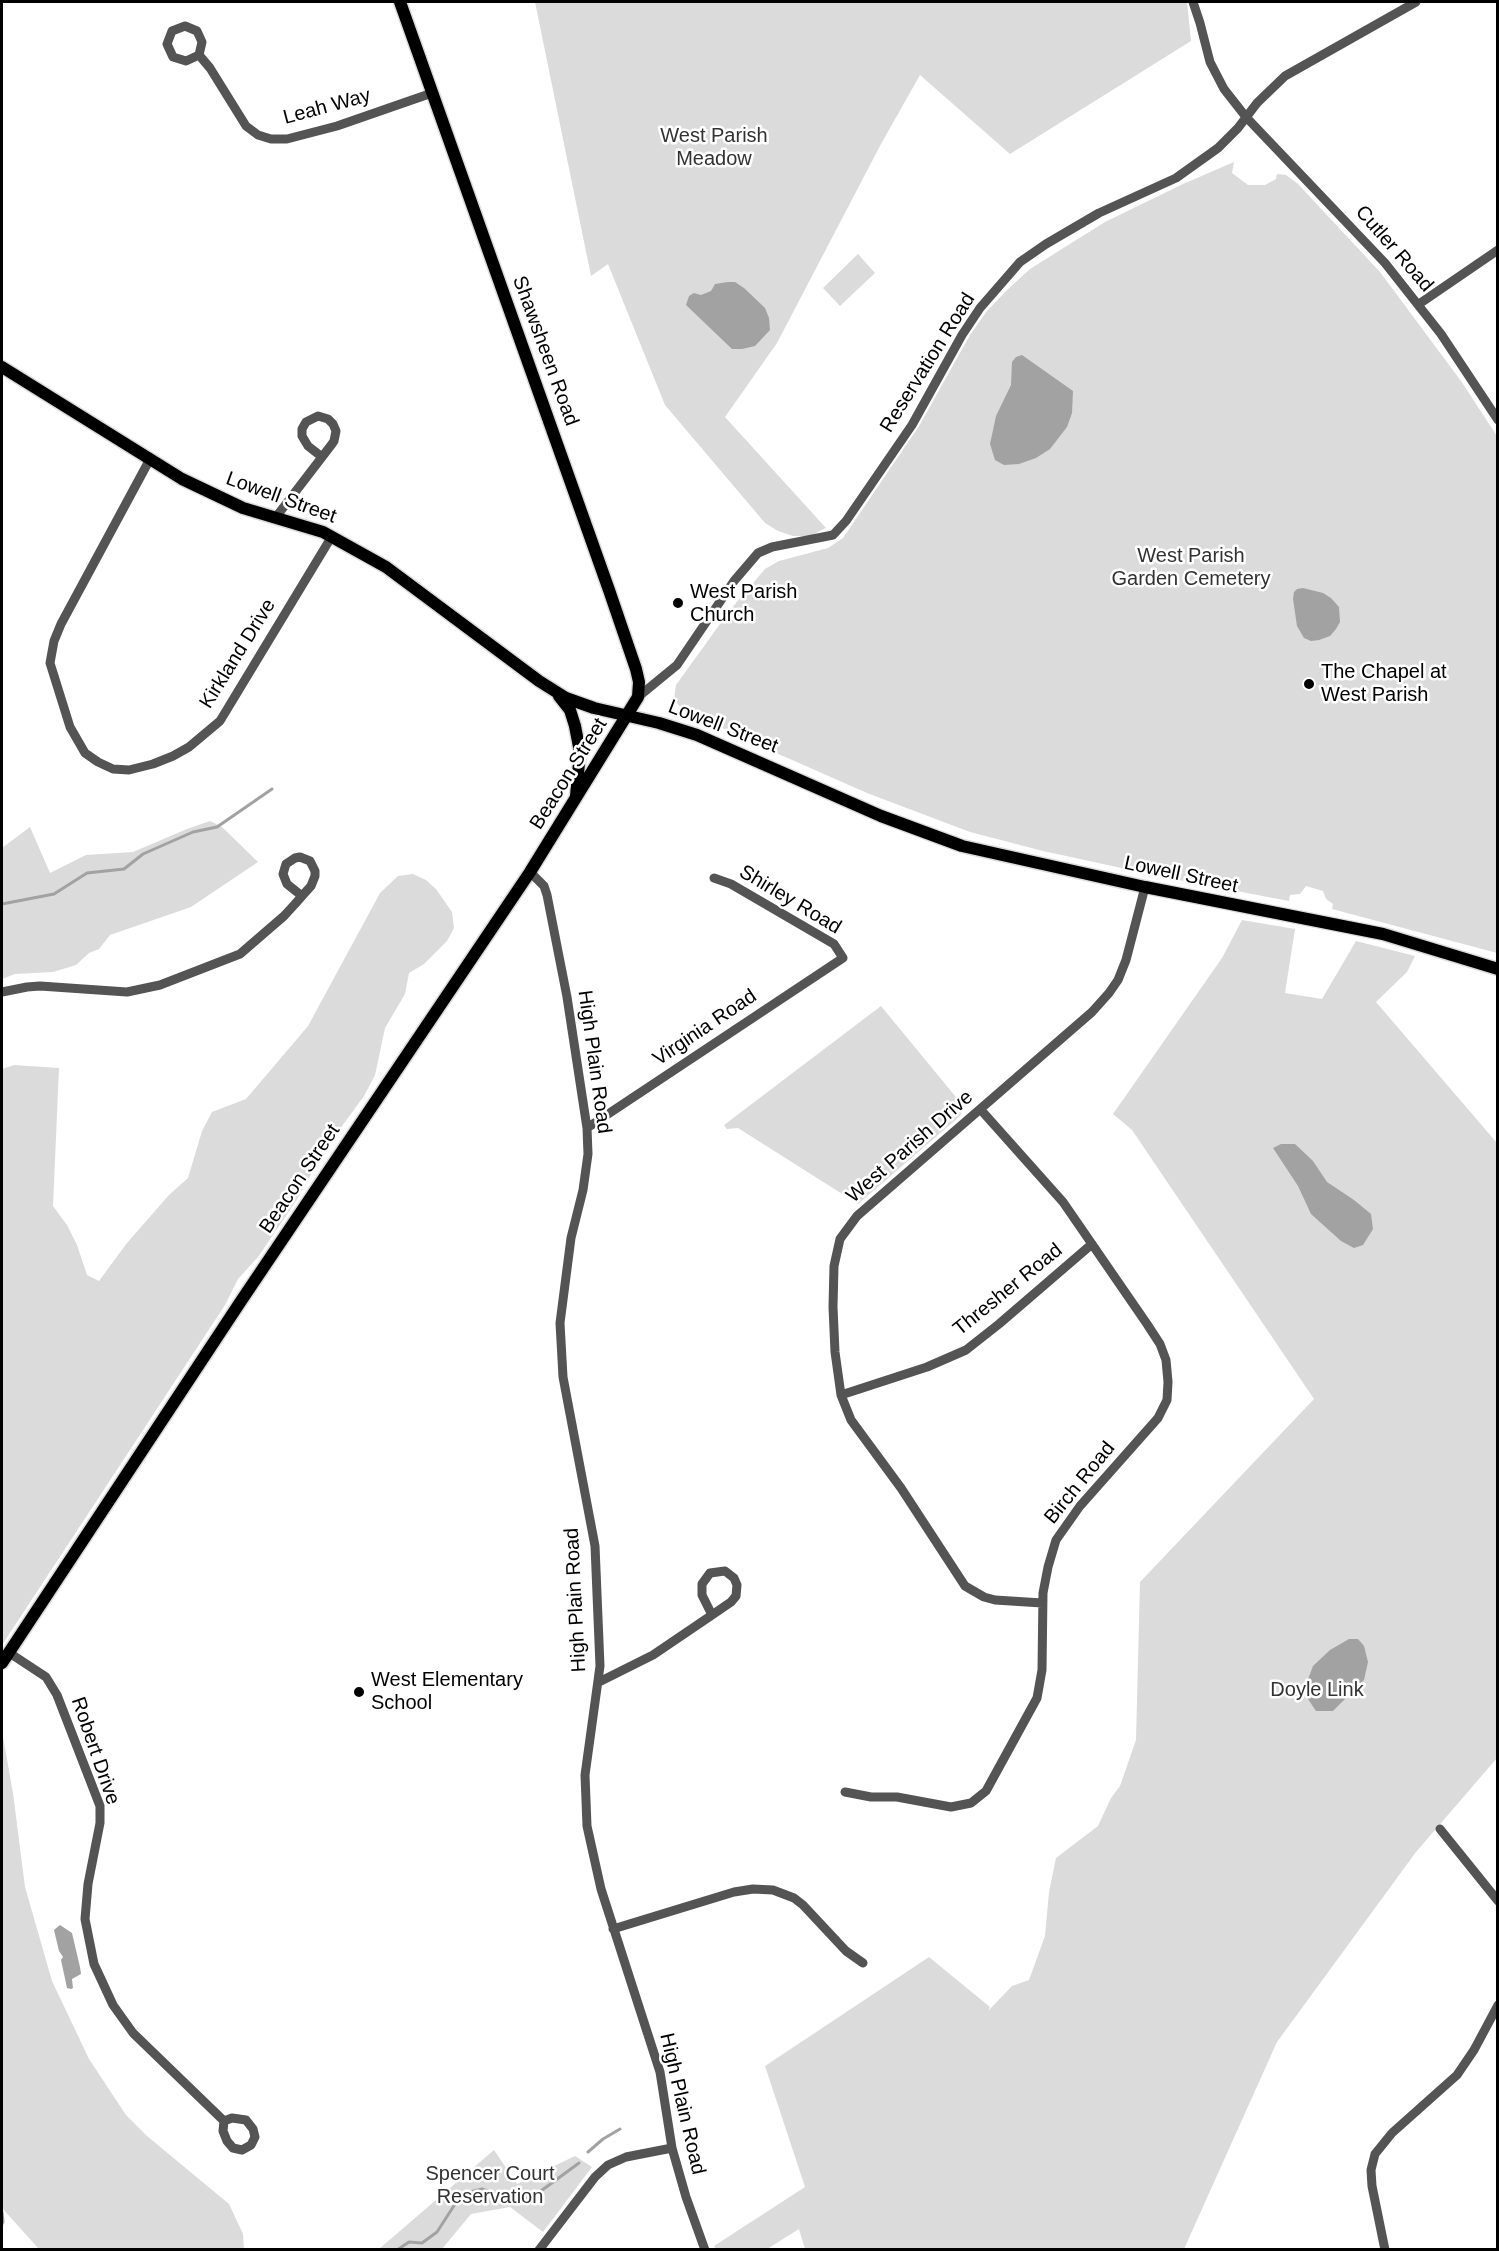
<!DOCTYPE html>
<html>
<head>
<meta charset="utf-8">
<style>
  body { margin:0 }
  #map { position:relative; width:1499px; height:2251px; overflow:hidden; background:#fff; font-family:Helvetica,sans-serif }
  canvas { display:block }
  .frame { position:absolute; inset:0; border:3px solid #000; pointer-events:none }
</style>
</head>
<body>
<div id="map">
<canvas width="1499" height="2251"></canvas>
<div class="frame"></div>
</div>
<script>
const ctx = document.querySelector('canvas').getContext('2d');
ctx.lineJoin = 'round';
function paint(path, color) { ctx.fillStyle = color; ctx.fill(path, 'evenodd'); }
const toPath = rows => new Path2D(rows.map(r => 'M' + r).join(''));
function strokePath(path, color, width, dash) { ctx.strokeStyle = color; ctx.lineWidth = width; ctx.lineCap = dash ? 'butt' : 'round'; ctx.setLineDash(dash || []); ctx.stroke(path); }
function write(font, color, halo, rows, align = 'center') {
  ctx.font = font + ' Helvetica,sans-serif'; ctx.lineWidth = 5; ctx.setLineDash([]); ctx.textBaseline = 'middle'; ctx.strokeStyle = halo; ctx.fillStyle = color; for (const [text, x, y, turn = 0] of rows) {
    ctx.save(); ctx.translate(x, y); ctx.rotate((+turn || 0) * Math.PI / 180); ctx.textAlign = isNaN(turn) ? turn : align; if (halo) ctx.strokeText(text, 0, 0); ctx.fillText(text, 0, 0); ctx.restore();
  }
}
paint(toPath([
  [535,2,1187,2,1191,41,1010,154,920,75,881,144,777,343,725,417,826,528,810,536,793,536,778,531,765,523,665,405,608,264,591,276],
  [1234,162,1232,173,1248,185,1265,185,1276,179,1277,174,1286,175,1298,184,1380,272,1461,381,1497,436,1497,953,1332,909,1333,904,1326,899,1323,891,1306,886,1300,894,1290,895,1289,901,1163,877,1043,851,970,832,867,793,749,741,681,708,674,699,676,685,730,610,765,569,779,561,828,548,843,538,919,426,970,335,987,311,1006,291,1030,269,1105,222,1183,184],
  [858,254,875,273,840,306,823,288],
  [210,821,222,827,258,862,191,907,110,935,99,949,89,953,76,965,53,972,15,974,2,979,2,848,30,827,50,873,86,855,133,852,187,829],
  [413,874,426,880,436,889,452,912,454,928,447,941,424,964,409,973,405,994,385,1028,375,1075,364,1096,326,1148,296,1201,258,1257,238,1279,225,1305,2,1645,2,1069,14,1065,59,1068,53,1206,67,1225,77,1245,87,1275,99,1281,127,1243,169,1195,188,1178,202,1131,212,1112,246,1099,308,1026,380,893,398,876],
  [1242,920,1295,929,1285,993,1322,999,1356,941,1415,956,1407,972,1376,1002,1497,1143,1498,1180,1496,1182,1498,1184,1497,1758,1416,1852,1277,2042,1184,2249,805,2249,799,2229,767,2249,716,2249,714,2246,805,2187,765,2066,929,1957,990,2007,988,2011,1012,1986,1029,1980,1045,1936,1049,1892,1056,1858,1098,1826,1111,1798,1120,1786,1136,1740,1140,1582,1314,1399,1132,1130,1113,1114,1222,958],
  [881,1006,960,1102,963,1109,960,1116,858,1204,738,1128,727,1129,724,1125],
  [2,1731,13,1793,25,1887,52,1981,89,2059,126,2115,147,2136,229,2204,243,2234,244,2249,39,2249,2,2208],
  [494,2150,517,2184,575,2156,592,2167,543,2232,510,2207,471,2214,442,2249,379,2249]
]), '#dbdbdb');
paint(toPath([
  [728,282,735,282,744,288,765,308,769,318,770,330,755,346,742,349,732,349,686,305,689,296,694,293,701,295,711,291,715,284],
  [1022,355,1073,391,1072,413,1067,427,1050,449,1036,458,1019,464,1004,465,995,460,990,444,996,416,1011,385,1012,362,1016,357],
  [1303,588,1323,593,1331,598,1339,607,1340,622,1336,629,1330,636,1319,640,1311,641,1304,638,1297,626,1293,599,1294,592,1297,589],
  [1281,1144,1295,1144,1313,1161,1327,1182,1354,1200,1371,1214,1373,1229,1363,1245,1354,1248,1341,1241,1311,1214,1298,1186,1273,1148],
  [1349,1639,1358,1639,1364,1646,1368,1662,1364,1680,1333,1711,1316,1711,1308,1699,1307,1682,1313,1666,1330,1650],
  [60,1925,72,1933,80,1967,81,1974,72,1979,73,1988,71,1989,67,1988,61,1960,63,1957,59,1951,54,1930]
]), '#a2a2a2');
strokePath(toPath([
  [2,904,54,894,87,873,124,869,143,854,193,832,217,827,272,789],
  [588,2152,603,2139,620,2129],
  [2,2212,3,2222,2,2224],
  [397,2250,409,2242,422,2243,437,2232,457,2201,470,2192,482,2189,499,2195,513,2194,530,2199,579,2163]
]), '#a2a2a2', 3);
const major = toPath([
  [2,367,182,479,243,508,323,532,386,567,539,681,566,698,594,708,659,723,697,735,881,816,962,846,1145,887,1383,934,1498,969],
  [559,696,570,710,575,726,580,752,576,796],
  [2,1663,241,1301,530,872,638,697,639,682,636,669,609,590,400,2]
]);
strokePath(major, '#dbdbdb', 15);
strokePath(toPath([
  [1193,2,1200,23,1210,62,1224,89,1246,117,1385,263,1441,334,1498,420],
  [199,55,202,42,197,31,185,26,172,31,167,44,173,57,186,61,199,55,210,68,246,126,258,135,271,139,287,139,337,126,432,93],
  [1419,304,1498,250],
  [150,459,61,624,54,641,50,663,70,727,85,753,98,762,113,769,129,770,153,764,173,756,189,747,220,721,332,536],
  [276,517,332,444,334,441,336,431,333,424,328,419,318,416,306,422,302,429,302,436,308,446,322,457],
  [638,697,677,665,734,581,758,553,772,547,833,535,846,521,912,425,962,335,980,308,1020,262,1046,244,1099,213,1176,178,1218,148,1238,128,1257,103,1285,76,1416,2],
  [530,872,544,886,547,895,567,997,587,1128,588,1154,583,1190,571,1238,560,1323,563,1377,595,1546,600,1666,585,1775,587,1826,601,1889,660,2072,672,2148,686,2197,705,2250],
  [2,992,27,987,40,986,127,992,160,985,240,954,284,916,295,904,302,896,311,886,315,876,315,871,310,861,300,857,295,858,286,864,283,874,287,884,302,896],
  [587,1128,843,958,834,944,731,884,714,878],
  [841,1395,927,1367,966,1350,999,1324,1092,1244],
  [1042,1603,995,1600,984,1597,965,1586,901,1488,851,1420,841,1395,835,1352,833,1307,834,1266,840,1239,857,1216,1092,1012,1109,993,1118,980,1126,960,1145,887],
  [8,1652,46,1677,57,1695,100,1806,100,1823,88,1884,85,1919,94,1964,113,2005,133,2033,224,2121],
  [599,1682,653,1655,712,1615,731,1602,736,1596,737,1585,734,1578,725,1571,710,1573,702,1584,702,1595,712,1615],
  [845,1792,871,1797,897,1797,951,1807,971,1803,986,1791,1037,1698,1042,1670,1043,1593,1048,1567,1056,1540,1080,1506,1158,1418,1167,1400,1168,1382,1166,1360,1160,1344,1147,1324,1063,1202,981,1110],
  [1440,1829,1498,1901],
  [613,1929,734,1892,753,1889,773,1890,794,1898,803,1905,846,1951,863,1963],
  [232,2118,246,2120,253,2129,255,2137,251,2145,242,2150,233,2148,227,2141,223,2131,224,2121,232,2118],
  [539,2250,595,2177,608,2165,626,2157,672,2148],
  [1385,2250,1372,2186,1371,2170,1375,2154,1392,2133,1457,2075,1474,2050,1498,2005]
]), '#545454', 9);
strokePath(major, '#000', 12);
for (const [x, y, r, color] of [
  [678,603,6,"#000"],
  [1309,684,6,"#000"],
  [359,1692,6,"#000"]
]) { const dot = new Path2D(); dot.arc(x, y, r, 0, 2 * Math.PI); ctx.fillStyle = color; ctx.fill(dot); strokePath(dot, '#fff', 2); }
write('20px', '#000', '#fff', [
  ["Leah Way",327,107,-15],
  ["Cutler Road",1394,249,49],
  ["Shawsheen Road",545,351,70],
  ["Reservation Road",928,363,-58],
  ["Lowell Street",281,498,20],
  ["Kirkland Drive",238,654,-58],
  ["Lowell Street",723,727,21],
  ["Beacon Street",569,774,-58],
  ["Lowell Street",1181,875,12],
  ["Shirley Road",790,900,31],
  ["Virginia Road",705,1028,-34],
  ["High Plain Road",594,1062,82],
  ["West Parish Drive",910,1147,-41],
  ["Beacon Street",300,1179,-56],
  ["Thresher Road",1008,1290,-39],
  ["Birch Road",1080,1483,-51],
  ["High Plain Road",576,1600,-93],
  ["Robert Drive",95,1751,71],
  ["High Plain Road",682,2104,77]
]);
write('20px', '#323232', '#fff', [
  ["West Parish",714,136],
  ["Meadow",714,159],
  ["West Parish",1191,556],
  ["Garden Cemetery",1191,579],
  ["Doyle Link",1317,1690],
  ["Spencer Court",490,2174],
  ["Reservation",490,2197]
]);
write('20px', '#000', '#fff', [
  ["West Parish",690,592],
  ["Church",690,615],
  ["The Chapel at",1321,672],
  ["West Parish",1321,695],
  ["West Elementary",371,1680],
  ["School",371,1703]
], 'left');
</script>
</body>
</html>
